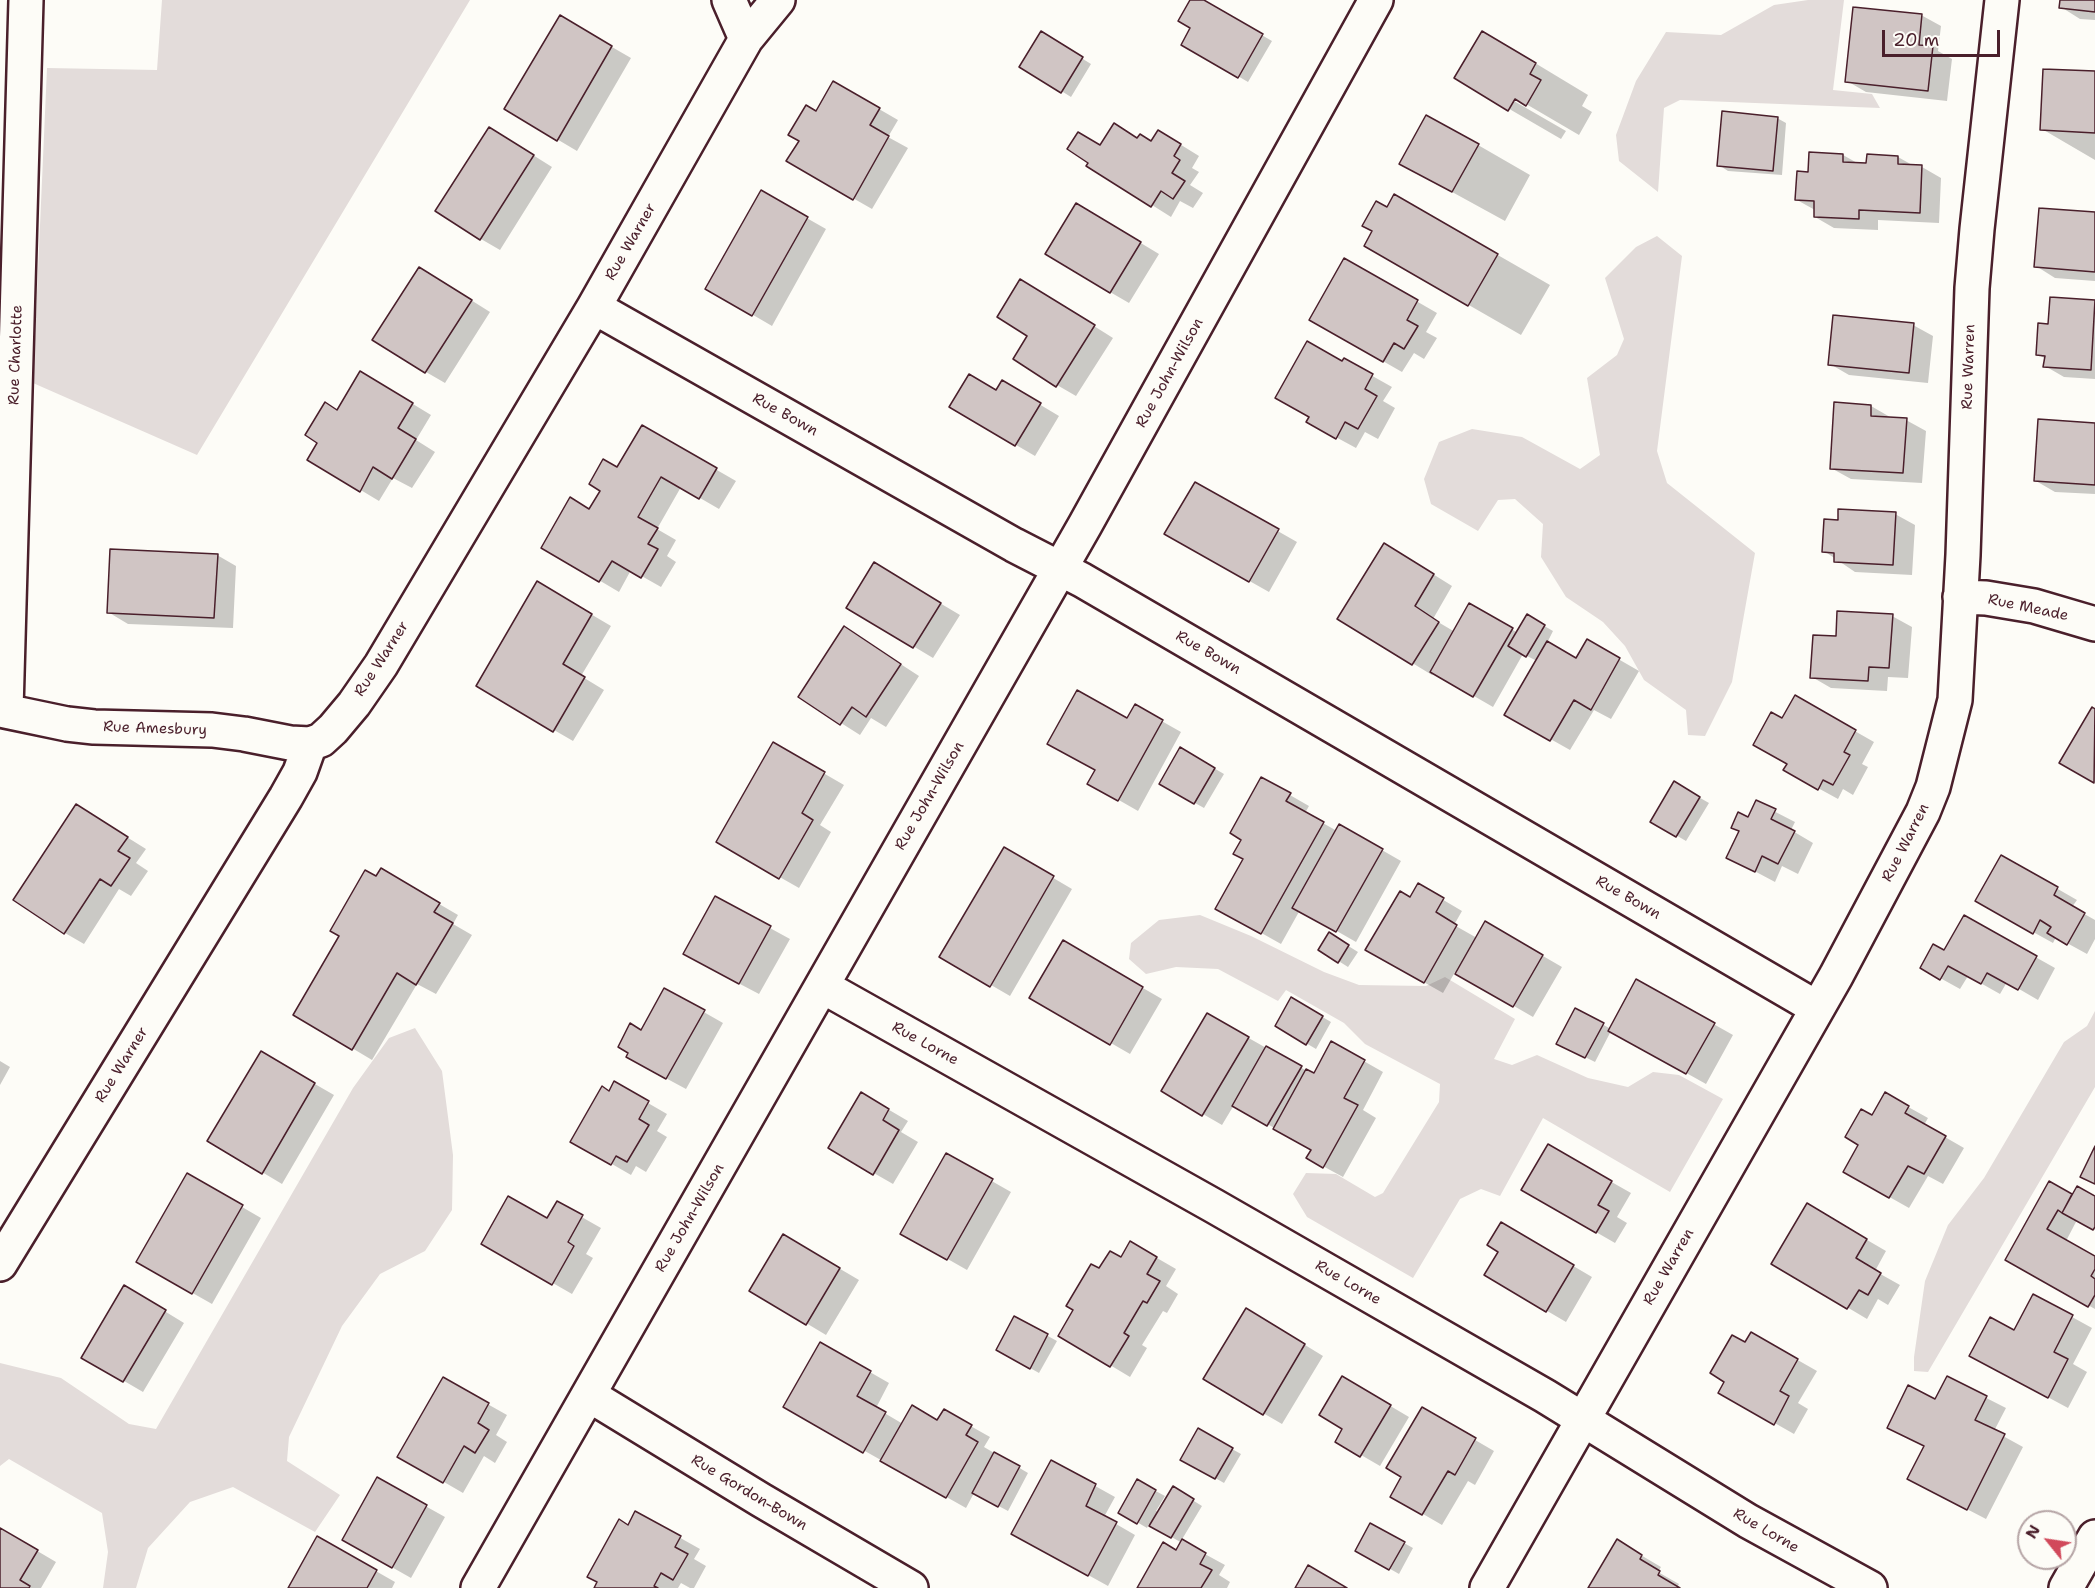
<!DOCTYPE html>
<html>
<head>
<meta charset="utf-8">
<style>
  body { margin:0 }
  #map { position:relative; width:2095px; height:1588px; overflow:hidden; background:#fdfcf7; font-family:"Shantell Sans",sans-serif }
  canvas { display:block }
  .north { position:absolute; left:2017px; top:1510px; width:60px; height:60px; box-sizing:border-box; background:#fdfcf7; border:2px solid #b5a4a5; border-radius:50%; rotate:300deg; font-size:16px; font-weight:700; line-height:24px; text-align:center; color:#4a1f2b }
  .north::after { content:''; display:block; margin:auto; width:21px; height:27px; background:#d1495b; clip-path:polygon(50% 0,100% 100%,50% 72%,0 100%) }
  .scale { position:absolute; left:1882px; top:30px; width:118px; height:27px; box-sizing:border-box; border:3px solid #4a1f2b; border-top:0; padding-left:8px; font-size:18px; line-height:21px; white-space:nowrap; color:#4a1f2b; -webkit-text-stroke:4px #fdfcf7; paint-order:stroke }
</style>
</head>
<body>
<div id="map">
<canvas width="2095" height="1588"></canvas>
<div class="north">N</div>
<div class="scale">20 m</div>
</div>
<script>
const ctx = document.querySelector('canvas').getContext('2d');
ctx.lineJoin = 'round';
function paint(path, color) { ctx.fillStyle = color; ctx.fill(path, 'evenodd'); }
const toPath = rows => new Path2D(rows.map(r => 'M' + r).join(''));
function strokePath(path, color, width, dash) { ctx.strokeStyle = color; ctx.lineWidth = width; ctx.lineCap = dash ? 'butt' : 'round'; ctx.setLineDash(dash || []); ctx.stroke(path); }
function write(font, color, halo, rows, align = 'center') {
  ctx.font = font + ' "Shantell Sans",sans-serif'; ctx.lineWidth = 4.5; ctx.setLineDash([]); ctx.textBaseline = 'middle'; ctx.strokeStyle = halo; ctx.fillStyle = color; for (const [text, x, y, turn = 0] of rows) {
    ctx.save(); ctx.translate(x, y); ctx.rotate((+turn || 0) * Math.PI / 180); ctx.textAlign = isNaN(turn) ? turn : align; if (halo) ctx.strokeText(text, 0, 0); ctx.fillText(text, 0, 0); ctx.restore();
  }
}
paint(toPath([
  [162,0,470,0,197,455,33,383,47,68,157,70],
  [1808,0,1844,0,1833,90,1872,94,1880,108,1680,100,1664,108,1658,192,1619,161,1616,135,1636,81,1666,32,1721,35,1774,5],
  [1657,236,1682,256,1657,451,1667,483,1755,553,1732,682,1705,736,1688,735,1686,710,1644,680,1625,646,1603,622,1566,597,1541,557,1543,524,1515,499,1498,500,1478,531,1431,504,1424,479,1439,442,1472,429,1522,437,1580,469,1600,455,1587,378,1617,355,1624,339,1605,278,1636,247],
  [1200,915,1251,936,1324,972,1359,985,1426,986,1445,977,1515,1019,1494,1059,1512,1065,1537,1055,1588,1078,1628,1087,1653,1072,1679,1075,1723,1099,1670,1192,1543,1118,1500,1196,1481,1189,1460,1199,1413,1278,1307,1217,1293,1194,1306,1173,1336,1174,1375,1197,1383,1193,1439,1102,1440,1084,1365,1044,1344,1023,1286,990,1278,1001,1218,969,1176,967,1146,974,1129,959,1131,943,1159,920],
  [2095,1011,2095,1087,1928,1372,1914,1371,1914,1357,1925,1281,1948,1225,1984,1178,2064,1042,2087,1026],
  [415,1028,442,1071,453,1155,452,1210,425,1251,380,1274,342,1326,289,1437,287,1461,340,1495,315,1532,233,1487,190,1502,148,1548,136,1588,103,1588,108,1552,102,1513,9,1459,0,1466,0,1363,61,1378,129,1424,156,1429,353,1088,389,1038]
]), '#e3dcda');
paint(toPath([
  [1192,0,1201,0,1272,41,1248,82,1183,44,1192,27],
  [2062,0,2095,0,2095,20,2080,19,2061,7],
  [1921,15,1941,26,1938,51,1952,59,1947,101,1866,92,1847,81],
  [560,17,631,58,577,151,506,109],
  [1041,33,1091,64,1071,97,1021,66],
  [1535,63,1588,95,1582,106,1592,112,1579,135,1509,94,1507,97,1566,131,1561,139,1456,78],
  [2095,73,2095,160,2042,129],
  [834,83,898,120,888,137,908,148,872,209,788,161],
  [1777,118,1786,123,1782,175,1728,171,1719,165],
  [509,140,552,167,500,250,481,239],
  [1138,140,1152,143,1178,143,1199,156,1192,168,1199,172,1190,185,1203,193,1193,208,1180,201,1171,217,1152,205,1101,147],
  [1478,145,1530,175,1505,221,1401,164],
  [1843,155,1859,164,1898,157,1914,166,1922,167,1941,178,1939,223,1878,220,1878,230,1834,228,1815,217,1815,210,1797,200,1809,173],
  [761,192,826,229,772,326,707,288],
  [1395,196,1550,285,1521,335,1366,246],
  [2095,214,2095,281,2055,278,2036,266],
  [1096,216,1159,254,1129,303,1110,292],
  [1345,260,1437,313,1426,332,1437,338,1424,359,1414,353,1402,372,1311,320],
  [439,280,490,312,445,383,426,372],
  [1040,292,1113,338,1076,396,1057,385,1029,335],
  [2051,299,2095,301,2095,379,2064,377,2045,366,2046,359,2037,354,2049,325],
  [1913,325,1933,336,1928,383,1849,375,1830,364],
  [1344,360,1392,387,1383,401,1395,408,1378,439,1365,432,1356,448,1308,422],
  [1002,382,1059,416,1035,456,951,407,997,392],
  [380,384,431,415,416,440,435,452,412,488,393,478,379,501,309,459,338,411],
  [1871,406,1890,417,1906,420,1926,431,1922,483,1851,479,1831,468],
  [2095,424,2095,494,2055,492,2036,481],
  [642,427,736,481,719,509,681,487,657,529,676,540,667,556,676,562,661,587,631,570,619,592,543,547,590,510],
  [1195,484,1297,542,1269,592,1166,534],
  [1895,514,1915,525,1912,575,1855,572,1824,551],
  [217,555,236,566,233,628,128,624,108,612],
  [1404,556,1452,586,1433,619,1455,632,1470,605,1518,633,1527,616,1553,631,1547,643,1576,660,1587,641,1639,671,1611,719,1594,710,1570,750,1506,714,1537,661,1523,654,1493,707,1434,673,1432,675,1340,619],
  [874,564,960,615,933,658,848,607],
  [538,583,611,626,581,676,604,690,573,741,478,686],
  [1892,616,1912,627,1908,678,1888,677,1887,691,1831,688,1812,677],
  [845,628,919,676,886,727,871,718,860,735,800,697],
  [1795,697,1874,742,1862,764,1868,767,1853,795,1843,789,1838,799,1785,770,1789,763,1782,720],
  [1135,706,1181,732,1138,811,1089,783],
  [2092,709,2095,711,2095,782,2061,762],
  [773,744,844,785,820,825,831,832,799,888,718,842],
  [1181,749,1224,774,1204,808,1161,784],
  [1262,779,1309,806,1305,813,1337,831,1340,826,1401,861,1356,942,1300,910,1281,944,1217,908,1245,859,1243,839],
  [1674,783,1709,803,1686,841,1652,821],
  [1756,802,1795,822,1791,830,1813,843,1798,874,1782,866,1775,882,1728,857],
  [77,806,146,849,136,863,148,871,131,896,119,889,84,944,65,933],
  [1004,849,1072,889,1010,996,941,956],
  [2002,857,2077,900,2072,907,2095,920,2095,939,2087,954,2056,937,2053,943,1977,901],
  [381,870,458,915,453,924,472,935,436,994,417,984,372,1060,295,1014],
  [1418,885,1462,911,1454,925,1477,938,1486,923,1562,967,1533,1017,1455,972,1443,993,1367,950,1410,899],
  [715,898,790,939,759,994,704,965],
  [1964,917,2055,968,2038,1000,2007,982,2000,994,1968,976,1960,989,1922,968,1944,952],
  [1329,934,1358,952,1348,967,1321,950],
  [1063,942,1162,999,1130,1054,1031,997],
  [1637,981,1733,1035,1706,1084,1611,1031,1595,1062,1567,1048,1576,1010,1611,1029],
  [665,990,723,1023,686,1089,647,1068,642,1032],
  [1292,999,1331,1022,1316,1049,1277,1026],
  [1208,1015,1314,1075,1332,1043,1383,1072,1363,1110,1376,1118,1343,1177,1308,1158,1313,1150,1234,1105,1222,1125,1163,1091],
  [261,1053,334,1095,282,1184,210,1141],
  [0,1061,10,1067,0,1085],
  [615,1084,667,1114,657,1131,667,1137,646,1172,636,1166,631,1175,572,1141],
  [862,1094,908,1121,901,1132,918,1142,893,1184,830,1148],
  [1885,1094,1928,1118,1924,1125,1964,1148,1943,1184,1928,1176,1909,1208,1845,1172],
  [1548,1146,1631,1193,1617,1217,1627,1223,1615,1243,1523,1190],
  [946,1155,1011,1192,967,1270,902,1233],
  [187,1175,261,1218,212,1304,138,1262],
  [2049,1183,2073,1196,2095,1198,2095,1230,2077,1220,2066,1241,2095,1258,2095,1309,2007,1260],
  [557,1203,601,1228,586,1254,593,1258,572,1294,483,1243,547,1220],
  [1807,1205,1886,1251,1875,1271,1900,1285,1888,1305,1878,1299,1867,1319,1773,1263],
  [1502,1224,1592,1277,1566,1322,1486,1275,1500,1251],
  [784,1236,859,1280,826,1335,751,1290],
  [1131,1243,1176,1269,1166,1286,1178,1294,1167,1313,1163,1311,1142,1345,1147,1348,1130,1377,1060,1335,1100,1270,1121,1259],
  [125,1287,184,1323,143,1392,83,1357],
  [2034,1296,2092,1328,2073,1364,2087,1372,2068,1408,1990,1366,2014,1332],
  [1015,1318,1057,1341,1039,1373,998,1350],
  [1266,1321,1323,1356,1282,1424,1263,1413],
  [1752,1334,1817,1371,1798,1403,1808,1409,1794,1434,1720,1392],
  [821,1344,889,1383,876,1408,903,1424,938,1422,944,1411,990,1437,984,1447,1028,1473,1008,1511,974,1493,966,1508,785,1406],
  [1343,1378,1409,1417,1380,1466,1337,1441,1344,1429],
  [1947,1378,2006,1408,1994,1431,2023,1447,1986,1519,1909,1479,1925,1447,1889,1427,1936,1401],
  [443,1379,507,1415,496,1435,507,1442,495,1463,484,1456,463,1493,399,1456],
  [1422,1409,1494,1451,1475,1485,1468,1481,1442,1525,1392,1496,1403,1476],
  [1198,1430,1241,1454,1224,1483,1182,1459],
  [1052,1462,1115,1497,1104,1517,1135,1535,1108,1586,1032,1544],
  [377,1479,445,1517,411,1578,344,1540],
  [1137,1481,1165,1496,1156,1511,1159,1512,1173,1488,1202,1506,1181,1541,1225,1565,1219,1575,1230,1582,1227,1588,1139,1588,1177,1552,1182,1543,1149,1524,1147,1528,1120,1512],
  [636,1513,700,1549,694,1559,706,1566,694,1588,690,1588,681,1583,678,1588,596,1588],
  [0,1529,56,1562,41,1588,0,1588],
  [318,1538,395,1582,392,1588,290,1588],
  [1617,1541,1661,1567,1658,1572,1679,1584,1677,1588,1590,1588],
  [1404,1543,1413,1548,1399,1574,1357,1550]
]), '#0003');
const building = toPath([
  [1190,0,1204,0,1263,34,1238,78,1181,45,1190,28,1178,21,1190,0],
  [2060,0,2095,0,2095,12,2059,8,2060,0],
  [1853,7,1922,14,1919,45,1933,46,1928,91,1845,82,1853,7],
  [560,15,612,46,557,141,504,109,560,15],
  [1041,31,1083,57,1061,93,1019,67,1041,31],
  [1482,31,1536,63,1530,74,1541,80,1526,106,1515,99,1508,111,1454,78,1482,31],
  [2043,69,2095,71,2095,133,2040,130,2043,69],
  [833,81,880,108,870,125,889,136,853,200,786,161,799,141,788,135,806,105,816,111,833,81],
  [1722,111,1778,117,1773,171,1717,166,1722,111],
  [1426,115,1479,144,1452,192,1399,164,1426,115],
  [1114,123,1137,138,1140,134,1151,141,1158,130,1181,144,1174,156,1180,160,1172,173,1185,181,1173,199,1161,191,1151,207,1086,166,1088,163,1067,149,1078,132,1100,145,1114,123],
  [489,127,534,155,480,240,435,211,489,127],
  [1809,152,1843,154,1843,162,1866,163,1867,154,1898,156,1898,164,1922,165,1920,213,1859,210,1859,219,1814,217,1814,201,1795,200,1797,171,1808,172,1809,152],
  [761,190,808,217,752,316,705,289,761,190],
  [1394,194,1498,254,1468,306,1364,246,1372,231,1362,226,1376,201,1387,207,1394,194],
  [1076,203,1141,242,1110,293,1045,254,1076,203],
  [2039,208,2095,212,2095,272,2034,267,2039,208],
  [1344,258,1418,300,1407,320,1418,326,1404,349,1394,343,1383,362,1309,320,1344,258],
  [419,267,472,300,425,373,372,340,419,267],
  [1020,279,1095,325,1056,387,1013,359,1027,336,997,317,1020,279],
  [2050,297,2095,300,2091,370,2043,367,2045,356,2036,355,2038,323,2048,324,2050,297],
  [1833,315,1914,323,1909,373,1828,365,1833,315],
  [1307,341,1342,361,1344,358,1373,374,1365,389,1377,396,1358,429,1345,422,1336,439,1306,422,1309,417,1275,398,1307,341],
  [360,371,413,403,398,428,416,439,392,479,373,467,360,492,307,460,317,443,305,435,325,402,337,410,360,371],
  [969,374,996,390,1002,380,1041,403,1015,446,949,407,969,374],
  [1834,402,1871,405,1871,416,1907,418,1903,473,1830,469,1834,402],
  [2038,419,2095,423,2095,485,2034,481,2038,419],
  [642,425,717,468,699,499,661,477,638,517,658,528,648,544,658,549,641,578,612,561,599,582,541,548,570,497,589,509,600,491,589,484,603,459,617,467,642,425],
  [1195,482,1279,529,1249,582,1164,534,1195,482],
  [1838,509,1896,512,1893,565,1834,562,1834,553,1822,552,1824,519,1838,520,1838,509],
  [1384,543,1434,574,1415,606,1439,622,1412,665,1337,619,1384,543],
  [110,549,218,554,214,618,107,613,110,549],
  [874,562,941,603,913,648,846,608,874,562],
  [537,581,592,614,563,664,585,677,553,732,476,686,537,581],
  [1469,603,1513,628,1473,697,1430,672,1469,603],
  [1837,611,1893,614,1889,668,1869,667,1868,681,1810,678,1813,635,1836,636,1837,611],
  [1527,614,1545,625,1526,657,1508,646,1527,614],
  [844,626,901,664,866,717,852,707,840,725,798,697,844,626],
  [1587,639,1620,658,1591,710,1574,700,1550,741,1504,715,1547,641,1576,658,1587,639],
  [1077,690,1127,718,1135,704,1163,720,1118,801,1087,784,1095,770,1047,744,1077,690],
  [1795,695,1856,730,1844,752,1850,755,1833,785,1823,780,1818,790,1783,770,1787,764,1753,745,1771,712,1782,718,1795,695],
  [2092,707,2095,709,2094,783,2059,763,2092,707],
  [773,742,825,772,802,813,813,820,779,879,716,842,773,742],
  [1180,747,1215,768,1194,804,1159,784,1180,747],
  [1261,777,1291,793,1286,801,1324,822,1261,934,1215,909,1243,859,1233,854,1241,840,1230,833,1261,777],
  [1674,781,1700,797,1676,837,1650,822,1674,781],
  [1756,800,1776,809,1771,819,1795,831,1778,864,1762,856,1755,872,1726,858,1739,831,1731,828,1738,812,1748,817,1756,800],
  [76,804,128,837,118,851,130,858,111,886,100,879,64,934,13,900,76,804],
  [1339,824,1383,849,1336,932,1292,908,1339,824],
  [1004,847,1054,876,990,987,939,957,1004,847],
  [2001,855,2058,887,2054,895,2085,913,2067,945,2047,933,2051,927,2040,920,2033,934,1975,901,2001,855],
  [381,868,440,903,434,912,453,923,416,985,397,973,352,1050,293,1015,339,936,330,931,365,870,376,876,381,868],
  [1418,883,1444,898,1436,912,1457,925,1424,983,1365,950,1400,891,1410,897,1418,883],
  [715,896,771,926,739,984,683,954,715,896],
  [1964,915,2037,956,2018,990,1987,973,1981,984,1948,966,1940,980,1920,968,1933,944,1944,950,1964,915],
  [1485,921,1543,955,1513,1007,1455,974,1485,921],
  [1329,932,1349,945,1338,963,1318,950,1329,932],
  [1063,940,1143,987,1110,1045,1029,998,1063,940],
  [1636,979,1715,1023,1686,1074,1608,1031,1636,979],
  [664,988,705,1010,666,1079,626,1057,628,1053,618,1047,630,1023,641,1030,664,988],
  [1291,997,1323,1016,1306,1045,1275,1026,1291,997],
  [1575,1008,1604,1023,1585,1058,1556,1044,1575,1008],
  [1207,1013,1249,1037,1202,1116,1161,1091,1207,1013],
  [1331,1041,1365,1060,1344,1098,1358,1105,1323,1168,1306,1158,1311,1150,1273,1129,1306,1069,1314,1073,1331,1041],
  [1266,1046,1302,1066,1267,1126,1232,1106,1266,1046],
  [261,1051,315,1083,262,1174,207,1141,261,1051],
  [614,1081,649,1101,639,1119,649,1125,627,1162,616,1156,611,1165,570,1142,602,1086,609,1091,614,1081],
  [861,1092,889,1109,883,1120,899,1130,873,1175,828,1148,861,1092],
  [1885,1092,1909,1106,1905,1113,1946,1136,1924,1174,1908,1166,1889,1198,1843,1172,1858,1145,1845,1137,1861,1109,1872,1115,1885,1092],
  [1548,1144,1612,1181,1598,1205,1609,1211,1596,1233,1521,1190,1548,1144],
  [2095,1146,2095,1184,2080,1177,2095,1146],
  [946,1153,993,1179,947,1260,900,1234,946,1153],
  [187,1173,243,1205,192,1294,136,1262,187,1173],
  [2049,1181,2072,1194,2062,1213,2058,1210,2047,1229,2095,1256,2095,1269,2091,1276,2095,1279,2095,1295,2088,1307,2005,1260,2049,1181],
  [2077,1186,2095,1196,2095,1227,2093,1230,2062,1213,2077,1186],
  [508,1196,547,1218,557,1201,583,1215,568,1242,574,1246,552,1285,481,1244,508,1196],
  [1807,1203,1867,1239,1856,1258,1881,1273,1868,1295,1859,1290,1847,1309,1771,1264,1807,1203],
  [1501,1222,1574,1265,1546,1312,1484,1275,1498,1252,1487,1245,1501,1222],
  [783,1234,840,1268,806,1325,749,1291,783,1234],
  [1130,1241,1157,1257,1147,1274,1160,1281,1147,1303,1143,1301,1124,1333,1129,1336,1110,1367,1058,1336,1073,1310,1066,1306,1091,1264,1099,1268,1110,1251,1121,1257,1130,1241],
  [124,1285,166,1310,123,1382,81,1358,124,1285],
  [2033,1294,2073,1315,2054,1352,2068,1359,2048,1398,1969,1356,1990,1317,2014,1330,2033,1294],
  [1246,1308,1305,1344,1263,1415,1203,1379,1246,1308],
  [1014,1316,1048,1334,1030,1369,996,1350,1014,1316],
  [1751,1332,1798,1359,1780,1391,1789,1396,1774,1425,1718,1393,1724,1382,1710,1373,1732,1335,1745,1342,1751,1332],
  [820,1342,871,1371,857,1396,886,1412,863,1453,783,1407,820,1342],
  [1342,1376,1391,1405,1360,1457,1335,1442,1342,1429,1319,1415,1342,1376],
  [1947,1376,1987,1396,1975,1420,2005,1434,1967,1510,1907,1479,1924,1446,1887,1428,1908,1385,1935,1399,1947,1376],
  [443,1377,489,1403,478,1423,489,1430,475,1453,464,1446,443,1483,397,1457,443,1377],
  [912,1405,937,1420,944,1409,972,1425,966,1435,978,1442,946,1498,880,1461,912,1405],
  [1422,1407,1476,1438,1455,1475,1448,1471,1422,1515,1390,1497,1401,1477,1386,1468,1422,1407],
  [1198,1428,1233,1448,1215,1479,1180,1460,1198,1428],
  [994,1452,1020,1466,998,1507,972,1493,994,1452],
  [1051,1460,1096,1484,1086,1506,1117,1522,1088,1576,1011,1534,1051,1460],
  [377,1477,427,1505,392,1568,342,1540,377,1477],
  [1137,1479,1156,1490,1137,1524,1118,1513,1137,1479],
  [1173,1486,1194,1499,1171,1538,1149,1526,1173,1486],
  [635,1511,681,1536,675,1547,688,1554,673,1580,661,1573,654,1586,658,1588,594,1588,597,1582,587,1577,619,1519,628,1525,635,1511],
  [1370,1523,1405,1542,1389,1570,1355,1551,1370,1523],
  [0,1528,38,1550,20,1580,30,1586,29,1588,0,1588,0,1528],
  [317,1536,377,1570,367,1588,288,1588,317,1536],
  [1182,1539,1206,1553,1200,1564,1212,1570,1201,1588,1137,1588,1163,1542,1176,1550,1182,1539],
  [1617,1539,1642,1555,1640,1559,1660,1571,1658,1575,1680,1588,1588,1588,1617,1539],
  [1308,1565,1347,1588,1295,1588,1308,1565]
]);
paint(building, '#d0c5c4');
strokePath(building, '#4a1f2b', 1.5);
const minor = toPath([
  [729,0,746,39,778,0],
  [594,307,1014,545,1082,580,1817,1008],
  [1960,597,1986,598,2034,606,2095,624],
  [0,710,67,724,94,727,212,730,244,734,290,743,310,744],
  [6,710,26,0],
  [822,986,1214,1206,1545,1396,1748,1521,1870,1588],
  [0,1264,286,797,300,772,310,744,321,740,333,729,354,704,381,665,594,307,746,39],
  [589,1395,761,1500,911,1588],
  [478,1588,1085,525,1376,0],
  [1487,1588,1836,976,1923,812,1933,787,1955,700,1963,555,1972,288,1977,229,2002,0],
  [2066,1588,2095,1537]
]);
strokePath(minor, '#4a1f2b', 38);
strokePath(minor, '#fdfcf7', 33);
write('15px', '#4a1f2b', '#fdfcf7', [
  ["Rue Warner",631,242,-60],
  ["Rue Charlotte",16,355,-88],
  ["Rue Warren",1969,367,-88],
  ["Rue John-Wilson",1170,373,-61],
  ["Rue Bown",785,415,29],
  ["Rue Meade",2028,608,12],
  ["Rue Bown",1208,653,30],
  ["Rue Warner",382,659,-57],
  ["Rue Amesbury",155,729,2],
  ["Rue John-Wilson",930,796,-60],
  ["Rue Warren",1906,843,-63],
  ["Rue Bown",1628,898,30],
  ["Rue Lorne",925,1044,29],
  ["Rue Warner",122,1065,-58],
  ["Rue John-Wilson",690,1218,-60],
  ["Rue Warren",1669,1267,-60],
  ["Rue Lorne",1348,1283,30],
  ["Rue Gordon-Bown",749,1493,31],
  ["Rue Lorne",1766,1531,30]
]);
</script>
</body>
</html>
